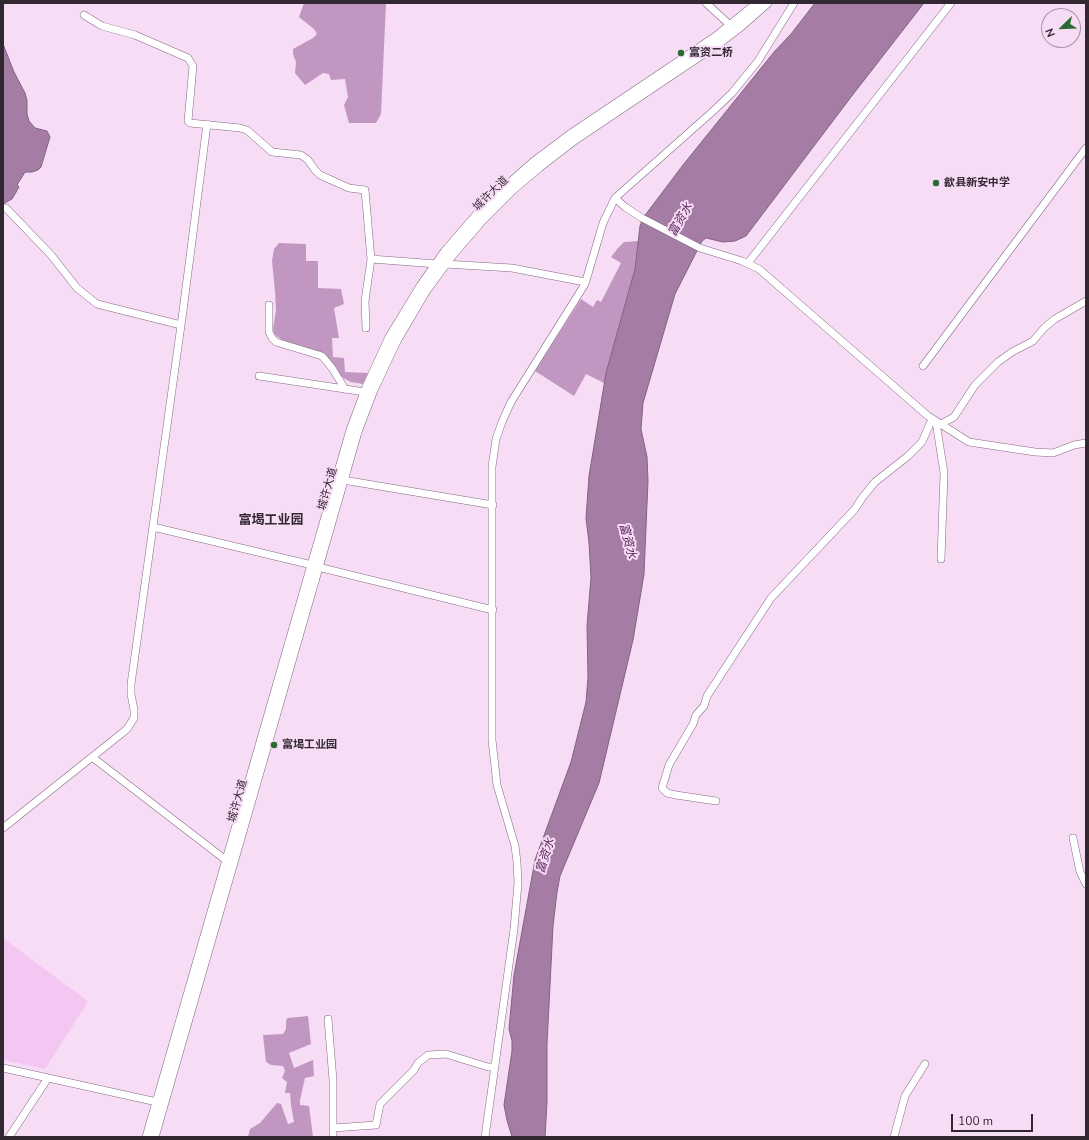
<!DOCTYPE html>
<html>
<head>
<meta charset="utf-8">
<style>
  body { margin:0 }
  #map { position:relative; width:1089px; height:1140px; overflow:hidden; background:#f7dcf6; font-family:"Nunito Sans",sans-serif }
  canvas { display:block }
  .frame { position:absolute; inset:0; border:4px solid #322832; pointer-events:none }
  .north { position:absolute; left:1041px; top:8px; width:40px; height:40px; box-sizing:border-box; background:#f7dcf6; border:1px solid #a894a8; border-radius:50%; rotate:247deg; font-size:11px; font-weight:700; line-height:16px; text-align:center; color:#322832 }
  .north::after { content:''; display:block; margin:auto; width:14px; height:18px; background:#2a6a34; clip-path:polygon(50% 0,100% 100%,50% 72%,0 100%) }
  .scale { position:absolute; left:951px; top:1114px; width:82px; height:18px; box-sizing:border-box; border:2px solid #322832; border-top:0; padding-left:5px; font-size:12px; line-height:14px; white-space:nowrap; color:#322832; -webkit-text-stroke:3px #f7dcf6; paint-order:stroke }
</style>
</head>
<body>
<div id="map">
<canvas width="1089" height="1140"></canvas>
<div class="frame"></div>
<div class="north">N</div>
<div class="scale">100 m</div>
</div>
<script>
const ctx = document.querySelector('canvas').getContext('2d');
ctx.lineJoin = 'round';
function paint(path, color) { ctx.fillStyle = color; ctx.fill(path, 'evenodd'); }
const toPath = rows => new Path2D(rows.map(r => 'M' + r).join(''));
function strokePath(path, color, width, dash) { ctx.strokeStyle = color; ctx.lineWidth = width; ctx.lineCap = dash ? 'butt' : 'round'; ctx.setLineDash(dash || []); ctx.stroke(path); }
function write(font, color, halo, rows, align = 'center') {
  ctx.font = font + ' "Nunito Sans","Noto Sans SC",sans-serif'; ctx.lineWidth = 4; ctx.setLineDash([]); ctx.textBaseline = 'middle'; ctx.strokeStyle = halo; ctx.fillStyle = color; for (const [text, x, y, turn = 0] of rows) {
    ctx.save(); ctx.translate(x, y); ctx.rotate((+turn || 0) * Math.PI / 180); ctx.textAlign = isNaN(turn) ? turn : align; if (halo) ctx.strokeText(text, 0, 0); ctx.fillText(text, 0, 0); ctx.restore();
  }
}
paint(toPath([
  [3,938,86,1000,88,1002,45,1069,3,1060]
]), '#f4c7f3');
paint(toPath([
  [304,3,386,3,381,114,376,123,349,123,344,105,348,97,345,79,331,80,329,74,323,73,305,85,295,73,296,62,293,54,293,49,313,38,317,34,314,29,299,17],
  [639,241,635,269,604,383,586,374,574,396,535,371,581,299,593,307,597,300,601,302,621,263,611,257,618,248,624,242],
  [279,243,306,244,306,261,318,261,318,288,341,289,344,304,334,308,339,338,332,338,333,357,344,358,345,372,368,373,363,384,351,382,345,379,341,376,329,361,282,340,274,334,273,328,276,311,275,292,272,261,274,249],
  [308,1016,311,1044,289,1053,294,1068,313,1060,314,1076,305,1078,300,1100,300,1105,309,1106,313,1137,248,1137,250,1129,260,1123,277,1103,281,1104,288,1124,294,1122,291,1105,290,1093,285,1093,287,1082,282,1078,285,1071,283,1066,271,1065,266,1062,263,1035,283,1034,286,1029,286,1020,288,1018]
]), '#c197c1');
const water = toPath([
  [815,3,924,3,851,97,746,236,735,241,723,242,706,238,702,241,675,294,643,403,641,429,647,457,648,481,644,574,633,640,599,783,560,876,557,892,553,926,547,1044,547,1102,545,1137,512,1137,507,1120,504,1105,512,1051,512,1041,509,1029,514,975,535,860,571,762,586,702,588,677,587,626,591,577,589,543,586,518,589,476,606,373,635,269,640,226,643,218,683,165,774,52,791,34,815,3],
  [3,44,14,72,25,93,27,100,27,114,29,121,35,128,47,131,50,137,41,167,38,170,32,172,25,172,17,185,19,187,15,194,12,199,3,204,3,44]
]);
paint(water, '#a57ca4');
strokePath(water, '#826382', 1);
const minor = toPath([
  [706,3,731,26],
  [84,15,102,26,135,35,188,58,193,66,188,121,190,123,240,128,247,130,272,152,301,155,308,160,315,170,320,175,349,188,365,190,371,259,365,301,366,328],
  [615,198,625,207,642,218,700,248,742,261,759,269,928,416,969,442,1035,452,1053,453,1074,445,1086,443],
  [6,208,51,255,77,288,97,304,181,325],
  [371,259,437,264],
  [748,263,951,3],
  [445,264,512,268,585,282],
  [269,305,269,332,272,338,276,342,322,356,332,368,345,389],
  [923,366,1086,148],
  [259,376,365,392],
  [936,422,944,473,941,559],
  [941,424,954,417,975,385,998,362,1012,352,1033,341,1045,327,1055,319,1086,301],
  [343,480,493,505],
  [153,527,312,565],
  [318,567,493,610],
  [92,757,227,861],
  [716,801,676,795,667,793,662,788,669,765,693,724,696,715,704,706,707,696,720,676,771,598,855,509,862,498,875,482,908,456,922,442,932,419],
  [3,828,121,734,127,729,134,718,134,710,131,694,131,684,183,311,207,124],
  [1073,838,1080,872,1086,884],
  [328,1019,333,1080,333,1137],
  [3,1068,157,1102],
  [333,1128,376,1125,380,1104,414,1070,418,1063,428,1055,446,1054,488,1067,495,1067],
  [9,1137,48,1078],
  [485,1137,514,929,518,883,517,862,515,846,497,785,492,740,492,467,496,439,502,422,511,402,585,284,603,223,615,198,711,113,732,93,758,61,794,3],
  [894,1137,905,1096,925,1064]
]);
const major = toPath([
  [147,1137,351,430,367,387,390,337,421,286,445,252,477,215,508,185,534,162,570,135,716,37,758,3],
  [154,1137,357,432,373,390,396,341,426,290,451,256,482,220,512,190,539,167,574,140,720,42,741,26,767,3]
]);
strokePath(minor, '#826a81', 8);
strokePath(major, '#826a81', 10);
strokePath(minor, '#fff', 7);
strokePath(major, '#fff', 9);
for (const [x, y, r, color] of [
  [681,53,4,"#2a6a34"],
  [936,183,4,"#2a6a34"],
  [274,745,4,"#2a6a34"]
]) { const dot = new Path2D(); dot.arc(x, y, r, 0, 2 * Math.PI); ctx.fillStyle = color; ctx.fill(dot); strokePath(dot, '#f7dcf6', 1.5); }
write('bold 11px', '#322832', '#f7dcf6', [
  ["富资二桥",689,53],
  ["歙县新安中学",944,183],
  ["富堨工业园",282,745]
], 'left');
write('11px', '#322832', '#f7dcf6', [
  ["城许大道",491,194,-44],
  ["城许大道",328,489,-74],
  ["城许大道",238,801,-74]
]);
write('italic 12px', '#572458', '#f7dcf6', [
  ["富资水",681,220,-60],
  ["富资水",627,541,76],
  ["富资水",546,856,-72]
]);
write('bold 13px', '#322832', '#f7dcf6', [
  ["富堨工业园",271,521]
]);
</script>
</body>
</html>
